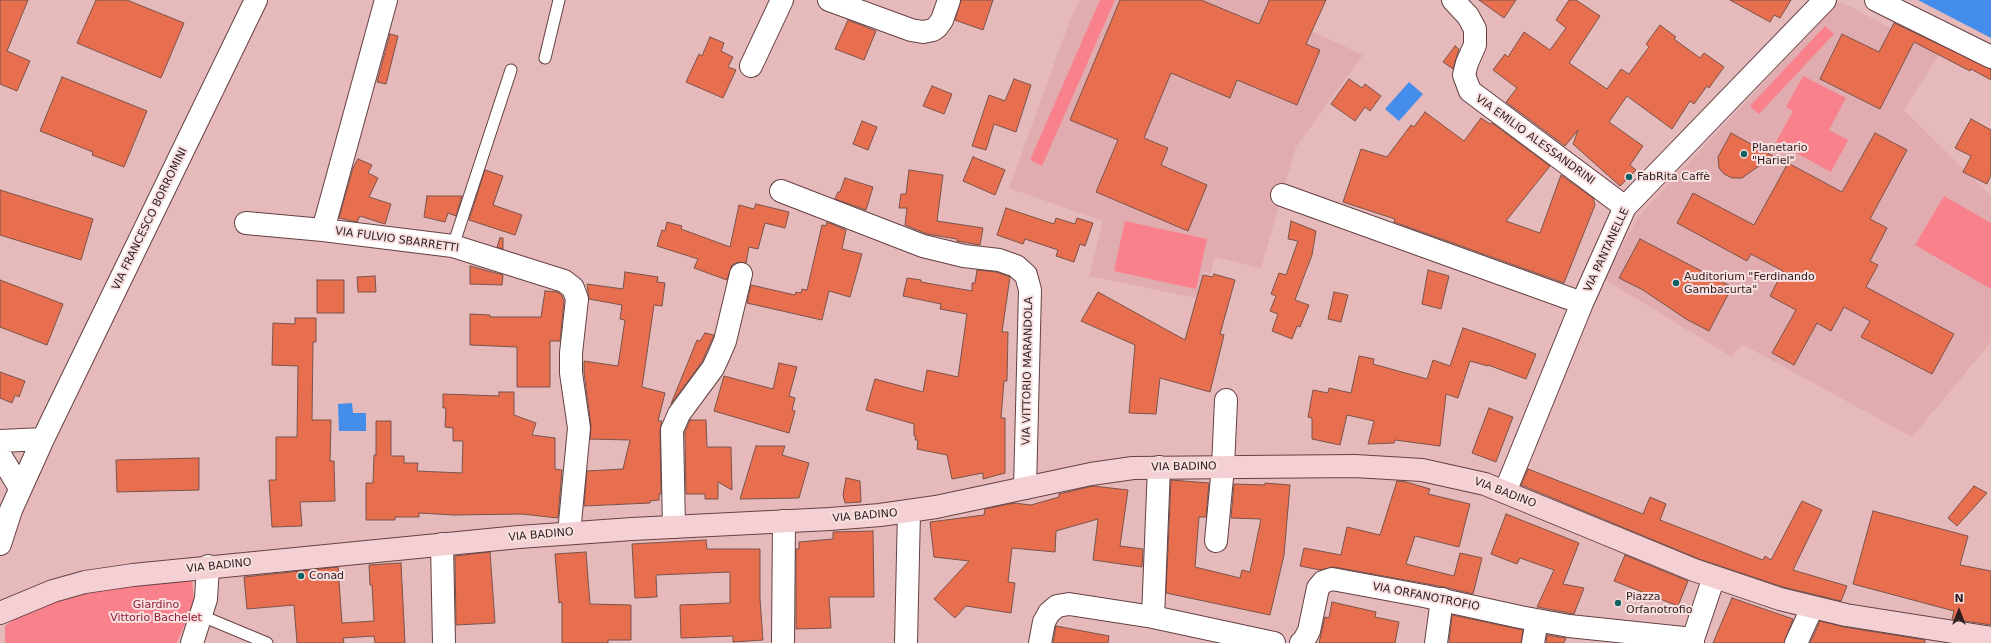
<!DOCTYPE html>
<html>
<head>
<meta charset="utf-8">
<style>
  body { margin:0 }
  #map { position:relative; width:1991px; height:643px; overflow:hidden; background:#e6b9bb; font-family:"DejaVu Sans",sans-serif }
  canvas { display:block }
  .north { position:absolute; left:1939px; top:591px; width:40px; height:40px; -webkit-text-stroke:3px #f8e0e1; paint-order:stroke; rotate:0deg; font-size:11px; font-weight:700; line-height:16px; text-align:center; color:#2d1d1d }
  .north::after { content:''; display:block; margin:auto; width:14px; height:18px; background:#2d1d1d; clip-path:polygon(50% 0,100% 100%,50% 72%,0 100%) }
</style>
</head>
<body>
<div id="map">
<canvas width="1991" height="643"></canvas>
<div class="north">N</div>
</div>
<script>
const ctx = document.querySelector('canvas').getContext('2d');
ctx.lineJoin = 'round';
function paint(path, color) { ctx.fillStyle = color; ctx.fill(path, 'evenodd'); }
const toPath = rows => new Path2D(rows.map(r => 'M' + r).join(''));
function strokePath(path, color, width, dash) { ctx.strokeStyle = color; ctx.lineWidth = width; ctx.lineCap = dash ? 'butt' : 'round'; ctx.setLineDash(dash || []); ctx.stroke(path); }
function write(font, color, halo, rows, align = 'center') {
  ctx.font = font + ' "DejaVu Sans",sans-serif'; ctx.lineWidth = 4; ctx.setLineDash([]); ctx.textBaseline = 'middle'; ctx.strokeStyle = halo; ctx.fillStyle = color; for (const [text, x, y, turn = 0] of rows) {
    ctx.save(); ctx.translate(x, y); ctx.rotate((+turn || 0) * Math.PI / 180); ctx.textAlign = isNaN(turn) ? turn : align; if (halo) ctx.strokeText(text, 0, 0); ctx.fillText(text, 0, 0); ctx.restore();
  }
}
paint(toPath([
  [1080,0,1267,0,1264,9,1363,55,1296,147,1261,268,1215,257,1211,273,1203,272,1196,298,1089,276,1103,221,1009,188,1070,20],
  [1840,1,1939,54,1904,110,1991,196,1991,342,1912,437,1742,344,1732,357,1604,279,1638,217]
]), '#e1acaf');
paint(toPath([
  [1100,0,1115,0,1042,166,1030,160],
  [1825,26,1834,34,1759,114,1750,106],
  [1803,76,1846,98,1829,130,1848,140,1831,172,1776,142,1793,111,1786,107],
  [1944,196,1991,223,1991,289,1915,245],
  [1125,221,1207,239,1196,289,1114,271],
  [192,578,194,602,177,643,5,643,5,626,29,608,98,588]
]), '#f8818c');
paint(toPath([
  [1918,0,1991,0,1991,38],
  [1409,82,1423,94,1399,121,1385,109],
  [352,403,353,413,366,413,366,431,339,431,338,404]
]), '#458dea');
const building = toPath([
  [0,0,28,0,7,51,30,61,17,91,0,84,0,0],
  [96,0,127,0,184,23,161,78,77,43,96,0],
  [961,0,993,0,983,30,955,20,961,0],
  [1120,0,1201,0,1259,24,1269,0,1326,0,1306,44,1320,50,1297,105,1237,80,1230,98,1171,73,1144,138,1168,148,1161,165,1207,185,1188,231,1096,192,1118,140,1070,120,1120,0],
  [1479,0,1516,0,1504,18,1479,0],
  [1569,0,1576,0,1600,16,1569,63,1607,89,1621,69,1629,74,1649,47,1646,44,1660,25,1676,37,1674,39,1700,58,1704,53,1724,67,1709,88,1707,86,1694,104,1690,101,1672,129,1627,96,1609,122,1643,146,1630,165,1636,170,1620,186,1573,144,1578,130,1565,146,1506,102,1517,88,1493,70,1505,54,1508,57,1524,32,1550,50,1566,28,1556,20,1569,0],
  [1730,0,1791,0,1780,18,1774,15,1770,22,1730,0],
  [848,20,876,31,864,60,835,49,848,20],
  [1894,23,1991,69,1991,80,1971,69,1970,71,1914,42,1880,109,1820,79,1842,34,1879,52,1894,23],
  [390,34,398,36,386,84,377,82,390,34],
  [710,37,724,43,721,51,733,57,728,67,736,70,723,98,686,82,699,54,702,56,710,37],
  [1455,46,1459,49,1453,69,1443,62,1455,46],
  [62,77,147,111,124,167,92,155,93,152,40,131,62,77],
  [1014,79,1031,85,1016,132,994,124,986,150,972,146,989,95,1005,101,1014,79],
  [1349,79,1362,88,1365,84,1381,96,1370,111,1365,107,1355,121,1331,104,1349,79],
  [932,86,952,94,944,114,923,106,932,86],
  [1425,112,1464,141,1481,118,1490,124,1492,123,1550,166,1506,221,1540,233,1561,175,1593,198,1595,205,1564,283,1394,222,1395,219,1343,202,1361,149,1387,157,1411,125,1414,127,1425,112],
  [1971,119,1991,130,1991,175,1987,184,1963,172,1971,156,1955,148,1971,119],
  [862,121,877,127,868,150,853,144,862,121],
  [1731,133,1773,156,1742,178,1732,178,1724,174,1719,168,1718,157,1731,133],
  [1875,133,1907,150,1870,219,1887,228,1870,261,1878,265,1866,287,1954,334,1932,374,1861,337,1870,321,1844,307,1831,331,1817,323,1794,365,1772,353,1796,310,1770,296,1783,271,1751,254,1747,261,1677,223,1693,193,1754,225,1788,163,1842,192,1875,133],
  [973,157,1005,170,995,195,963,181,973,157],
  [358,159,372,165,368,173,378,178,369,197,391,204,385,224,360,216,357,222,339,218,353,168,358,159],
  [485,170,503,176,493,205,522,215,515,235,469,220,485,170],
  [909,170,943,175,937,221,983,228,980,245,957,241,957,239,927,234,905,225,907,208,899,208,901,194,906,194,909,170],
  [845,178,873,187,866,210,835,199,838,192,840,192,845,178],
  [0,190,93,219,81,260,0,235,0,190],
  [427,196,462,196,456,216,448,213,445,222,424,217,427,196],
  [756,204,789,212,785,228,765,223,758,249,749,247,746,263,738,262,732,265,727,280,694,268,698,259,657,246,662,230,665,231,667,222,682,226,681,229,730,247,739,205,754,209,756,204],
  [1006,208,1054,224,1056,218,1075,224,1077,218,1093,223,1085,246,1080,244,1074,262,1056,256,1058,250,1025,239,1023,244,997,235,1006,208],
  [1291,221,1316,231,1312,255,1295,300,1309,305,1300,327,1297,326,1292,339,1272,331,1278,314,1270,311,1276,296,1271,294,1279,273,1286,275,1298,241,1288,239,1291,221],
  [827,222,846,230,842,249,862,254,850,297,829,291,822,320,747,303,751,285,795,295,796,292,801,293,802,289,807,290,822,225,826,226,827,222],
  [500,238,503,238,503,249,497,247,500,238],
  [1640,239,1732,287,1709,331,1686,319,1643,290,1619,278,1640,239],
  [470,266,503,275,502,285,470,284,470,266],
  [977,270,996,272,1010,277,1002,332,1008,332,1007,381,1004,381,1001,418,1005,418,1005,473,983,479,983,473,952,479,947,455,917,449,918,440,915,440,916,436,914,436,914,424,866,410,875,379,923,392,927,370,958,377,967,314,940,309,941,304,903,296,907,278,921,280,921,282,972,291,972,283,975,283,977,270],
  [1428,270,1449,276,1441,309,1422,304,1428,270],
  [625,272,658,277,657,282,665,283,662,306,654,305,642,387,665,393,658,421,662,421,660,430,661,494,659,494,659,500,650,501,650,503,584,506,587,471,623,469,630,440,590,439,591,426,584,372,584,361,618,366,625,320,620,319,622,305,589,299,587,284,623,289,625,272],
  [1214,274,1235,280,1220,334,1224,335,1210,392,1160,378,1156,414,1129,413,1135,345,1081,321,1098,292,1185,340,1203,275,1213,277,1214,274],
  [375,276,376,292,358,292,357,277,375,276],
  [0,280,63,304,47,345,0,327,0,280],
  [317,280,344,280,344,313,317,313,317,280],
  [545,291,558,292,562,296,564,301,560,341,550,341,550,387,517,387,517,347,470,345,470,314,490,315,490,317,541,317,545,291],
  [1334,292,1348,295,1341,322,1328,319,1334,292],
  [295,318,316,318,316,342,313,342,312,420,331,420,330,461,334,461,335,501,300,502,302,526,272,527,269,480,276,480,276,437,297,437,298,366,272,365,273,323,295,324,295,318],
  [1463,328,1496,339,1536,354,1526,379,1488,365,1488,366,1470,361,1458,398,1446,394,1440,446,1395,440,1394,443,1368,444,1374,421,1347,415,1340,445,1312,439,1312,418,1308,417,1313,390,1328,393,1329,388,1351,393,1359,356,1374,359,1373,364,1427,379,1433,360,1450,366,1463,328],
  [705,333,714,335,702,362,671,404,697,340,700,341,705,333],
  [779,363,797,367,789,396,795,398,792,410,795,411,789,433,714,411,724,376,773,389,779,363],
  [0,372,25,381,19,397,15,395,12,403,0,398,0,372],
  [499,392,514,392,514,415,536,423,532,435,555,438,555,469,562,470,558,518,522,514,454,515,419,513,419,517,395,517,395,520,366,520,366,483,373,483,374,455,376,455,376,421,391,421,391,456,404,456,404,463,418,463,417,471,462,473,463,441,453,441,453,428,445,427,446,408,443,408,443,394,499,396,499,392],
  [1489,408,1513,417,1496,462,1472,453,1489,408],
  [690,420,706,420,707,447,731,447,732,490,718,482,718,499,705,499,705,494,686,494,685,432,690,420],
  [756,446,785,446,782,455,809,463,799,498,740,499,756,446],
  [199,458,199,490,117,492,116,460,199,458],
  [1528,469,1643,514,1650,497,1666,504,1660,520,1763,560,1765,556,1771,560,1802,501,1822,510,1793,570,1847,586,1841,601,1783,587,1699,559,1521,485,1528,469],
  [846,478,860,481,861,502,845,503,843,495,846,478],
  [1171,480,1209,483,1206,517,1199,517,1195,567,1240,578,1242,570,1250,572,1261,519,1231,518,1234,484,1265,485,1265,483,1290,485,1284,555,1270,615,1166,593,1171,480],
  [1397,481,1406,482,1430,489,1428,494,1470,504,1459,547,1415,536,1406,564,1454,576,1460,553,1482,558,1473,594,1444,587,1334,567,1320,570,1300,566,1304,548,1341,555,1347,527,1380,535,1397,481],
  [1093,486,1128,490,1120,546,1143,549,1142,567,1093,560,1098,519,1056,531,1055,552,1012,548,1008,582,1015,583,1011,613,966,606,955,618,934,599,969,561,934,557,930,522,984,515,985,509,1014,503,1031,505,1059,497,1059,494,1093,486],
  [1974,486,1987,493,1957,526,1948,518,1974,486],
  [1873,511,1968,536,1960,565,1991,571,1991,625,1952,619,1954,611,1853,584,1873,511],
  [1506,514,1579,543,1563,584,1584,588,1574,614,1537,607,1554,570,1520,558,1517,564,1491,554,1506,514],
  [873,531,874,597,829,597,831,628,796,629,796,549,799,549,799,542,833,539,833,532,873,531],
  [706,540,707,549,760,549,760,599,763,640,733,642,733,636,681,638,680,605,730,603,730,572,656,575,657,597,635,598,632,544,706,540],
  [490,552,495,623,456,625,455,556,490,552],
  [586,552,590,604,631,605,631,640,608,640,608,643,562,643,562,602,559,603,555,554,586,552],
  [1625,555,1688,581,1678,606,1614,581,1625,555],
  [401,563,405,643,375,643,374,636,343,638,344,643,297,643,294,605,247,609,244,577,338,567,342,623,374,621,372,585,370,585,369,565,401,563],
  [1732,598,1793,619,1784,643,1713,643,1732,598],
  [1332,602,1376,612,1375,617,1399,622,1395,643,1319,643,1325,617,1329,618,1332,602],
  [1452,615,1523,630,1521,643,1449,643,1452,615],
  [1820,621,1844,627,1925,640,1925,643,1810,643,1820,621],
  [1056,626,1109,636,1108,643,1053,643,1056,626],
  [1547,635,1566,638,1564,643,1546,643,1547,635]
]);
paint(building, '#e76e4e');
strokePath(building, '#79544a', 1);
const lane = toPath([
  [545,58,559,0],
  [453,246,511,70],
  [202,616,267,643]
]);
const street = toPath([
  [386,0,323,230,453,246,564,281,573,288,577,299,571,353,571,373,579,428,569,533],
  [829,0,911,30,923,32,933,30,937,27,942,20,949,0],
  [1453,0,1468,16,1475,29,1475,45,1467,63,1464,75,1470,91,1625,207],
  [1876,0,1991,57],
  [751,66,782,0],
  [781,191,923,246,964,256,999,260,1016,266,1026,275,1030,290,1025,488],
  [1282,195,1582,303],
  [246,223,323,230],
  [0,441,43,439],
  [0,455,20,488],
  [1505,492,1582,303,1625,207,1825,0],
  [674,527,672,430,679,414,713,368,719,355,725,341,741,274],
  [1216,541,1223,467,1226,400],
  [0,544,11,510,43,439,256,0],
  [442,544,444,643],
  [1153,617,1159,467],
  [192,643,206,599,208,566],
  [783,643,784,521],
  [906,643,909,511],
  [1040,643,1044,622,1049,613,1057,606,1069,604,1153,617,1274,643],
  [1301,643,1304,640,1309,631,1318,588,1323,582,1332,579,1424,596,1520,617,1569,626,1693,639],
  [1436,643,1442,599],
  [1533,643,1537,620],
  [1693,643,1693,639,1714,577],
  [1796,643,1812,608]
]);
const secondary = toPath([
  [0,613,53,591,85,582,133,575,519,537,632,529,830,519,880,515,936,507,1091,474,1133,468,1355,466,1422,470,1485,484,1694,570,1780,599,1846,615,1991,638]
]);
strokePath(lane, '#664143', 13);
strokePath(street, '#664143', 24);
strokePath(secondary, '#664143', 24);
strokePath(lane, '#fff', 11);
strokePath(street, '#fff', 22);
strokePath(secondary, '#f4d0d4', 22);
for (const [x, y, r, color] of [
  [1744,154,4,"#116263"],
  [1629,177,4,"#116263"],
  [1676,283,4,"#116263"],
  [301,576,4,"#116263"],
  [1618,603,4,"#116263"]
]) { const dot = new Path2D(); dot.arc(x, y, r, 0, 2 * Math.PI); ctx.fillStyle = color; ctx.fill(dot); strokePath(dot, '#f8e0e1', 1.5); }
write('11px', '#2d1d1d', '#f8e0e1', [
  ["VIA EMILIO ALESSANDRINI",1535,140,36],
  ["VIA FRANCESCO BORROMINI",150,219,-64],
  ["VIA FULVIO SBARRETTI",397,240,8],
  ["VIA PANTANELLE",1607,250,-65],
  ["VIA VITTORIO MARANDOLA",1028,371,-89],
  ["VIA BADINO",1184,467,-1],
  ["VIA BADINO",1505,493,21],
  ["VIA BADINO",865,516,-5],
  ["VIA BADINO",541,535,-5],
  ["VIA BADINO",219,566,-6],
  ["VIA ORFANOTROFIO",1426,597,11]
]);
write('11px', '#2d1d1d', '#f8e0e1', [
  ["Planetario",1752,148],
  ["\"Hariel\"",1752,161],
  ["FabRita Caffè",1637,177],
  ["Auditorium \"Ferdinando",1684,277],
  ["Gambacurta\"",1684,290],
  ["Conad",309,576],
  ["Piazza",1626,597],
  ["Orfanotrofio",1626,610]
], 'left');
write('11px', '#901c33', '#f8e0e1', [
  ["Giardino",156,605],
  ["Vittorio Bachelet",156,618]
]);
</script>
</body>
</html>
